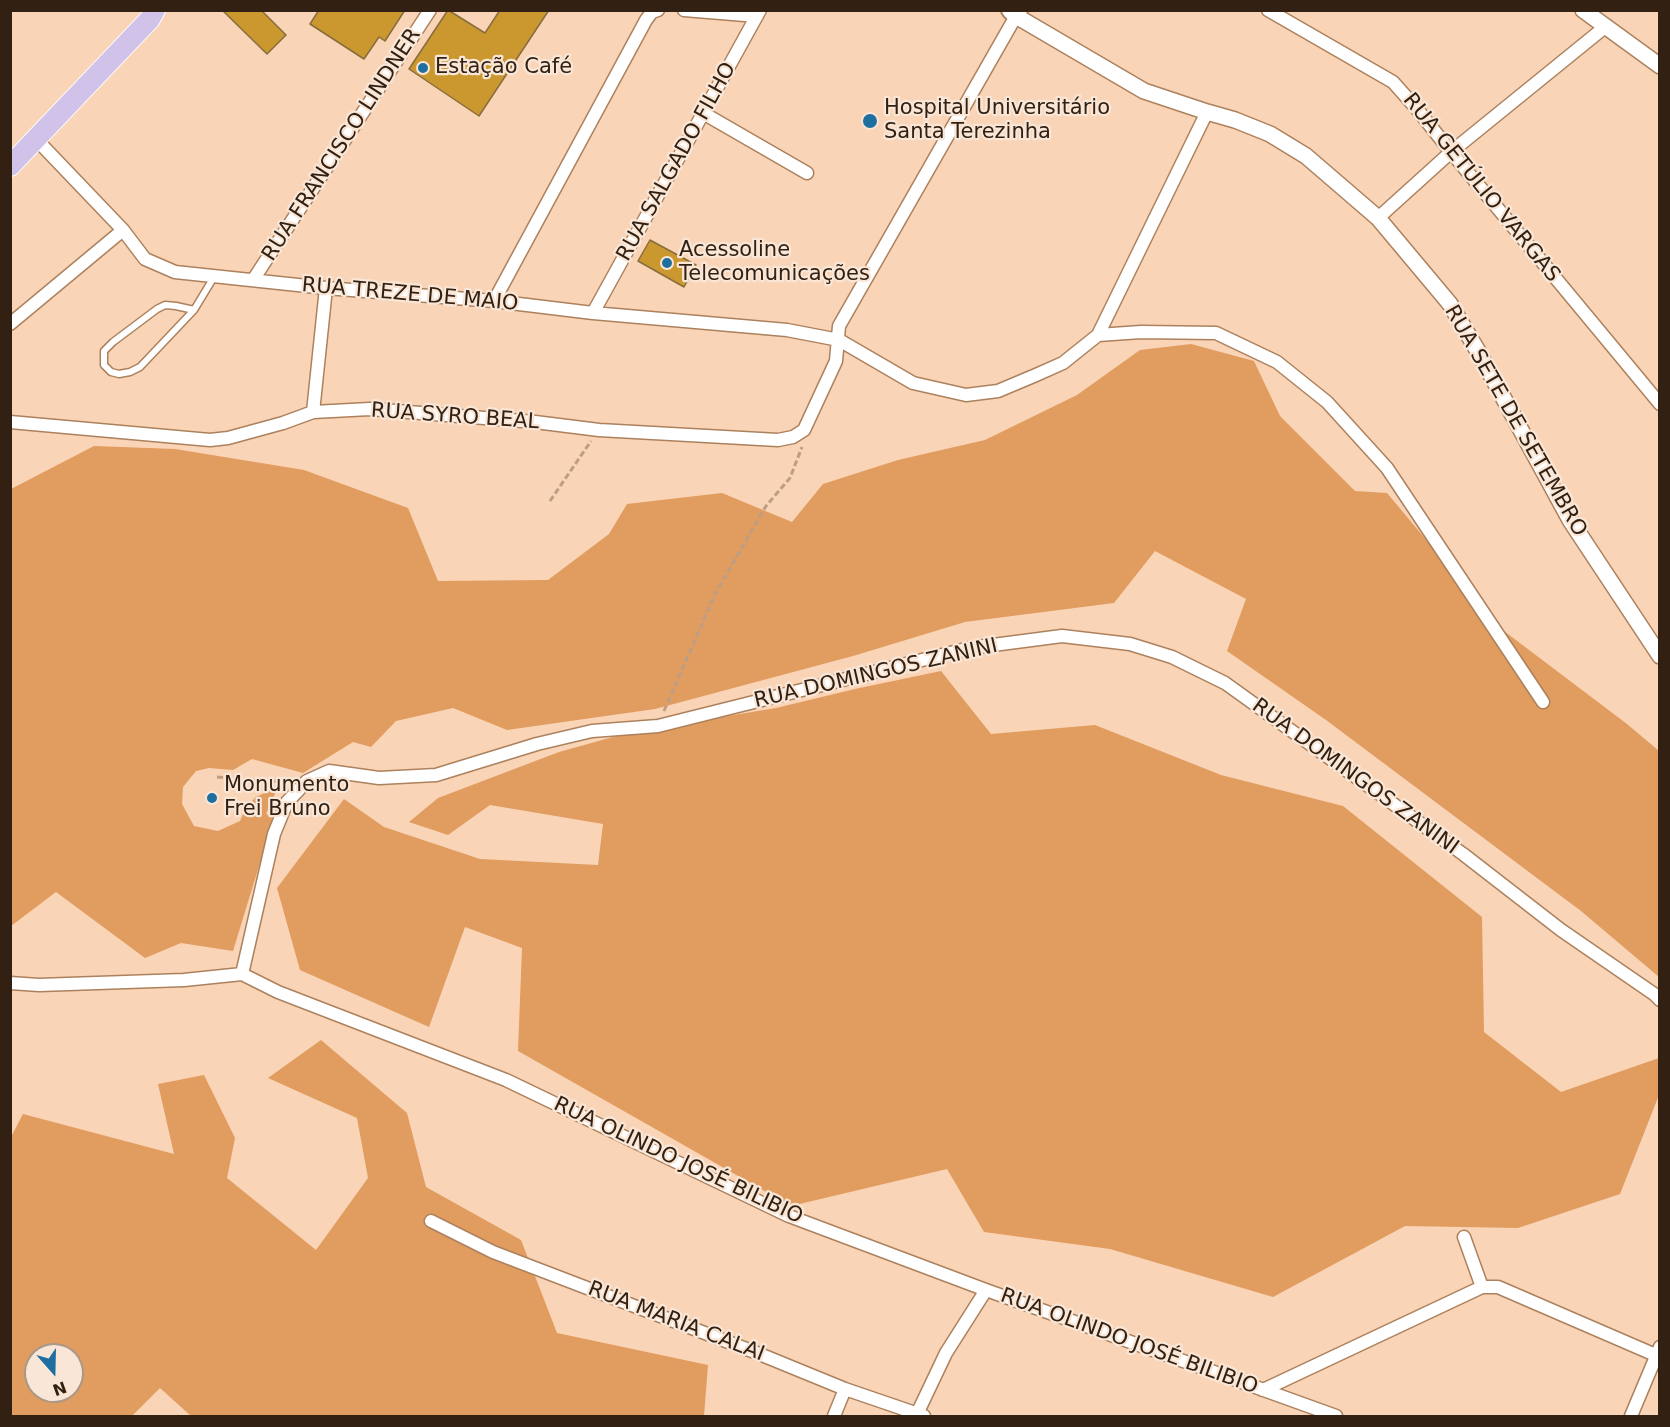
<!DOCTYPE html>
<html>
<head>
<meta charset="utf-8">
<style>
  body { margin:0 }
  #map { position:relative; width:1670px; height:1427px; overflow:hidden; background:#fad4b6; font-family:"DejaVu Sans",sans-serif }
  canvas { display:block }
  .frame { position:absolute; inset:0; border:12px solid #322112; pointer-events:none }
  .north { position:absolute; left:24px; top:1343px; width:60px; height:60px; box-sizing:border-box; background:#f9e6d6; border:2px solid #a99788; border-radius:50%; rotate:160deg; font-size:16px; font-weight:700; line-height:24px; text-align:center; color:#322112 }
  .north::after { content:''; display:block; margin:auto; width:21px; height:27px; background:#1e6ea0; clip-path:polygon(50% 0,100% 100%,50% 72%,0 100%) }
</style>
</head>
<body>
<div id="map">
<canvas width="1670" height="1427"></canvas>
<div class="frame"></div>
<div class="north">N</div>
</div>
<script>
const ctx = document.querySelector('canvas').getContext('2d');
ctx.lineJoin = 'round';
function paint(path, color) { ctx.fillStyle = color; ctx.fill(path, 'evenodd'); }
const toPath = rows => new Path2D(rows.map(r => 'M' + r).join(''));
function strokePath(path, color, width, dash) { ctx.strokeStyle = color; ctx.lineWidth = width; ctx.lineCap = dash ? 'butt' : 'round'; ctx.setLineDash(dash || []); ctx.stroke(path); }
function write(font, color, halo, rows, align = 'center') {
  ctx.font = font + ' "DejaVu Sans",sans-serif'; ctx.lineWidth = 4.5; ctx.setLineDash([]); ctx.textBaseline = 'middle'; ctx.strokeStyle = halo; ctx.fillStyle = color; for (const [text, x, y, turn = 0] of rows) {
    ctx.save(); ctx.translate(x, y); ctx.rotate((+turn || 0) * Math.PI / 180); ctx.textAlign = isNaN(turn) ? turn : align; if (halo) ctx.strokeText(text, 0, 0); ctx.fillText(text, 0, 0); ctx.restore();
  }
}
paint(toPath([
  [1191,344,1254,361,1280,416,1355,491,1387,493,1500,628,1627,724,1659,751,1659,977,1581,911,1326,720,1227,651,1246,599,1155,551,1114,603,965,622,853,656,655,709,507,730,453,708,396,721,371,747,353,742,303,773,252,759,233,770,209,768,196,771,183,787,182,804,194,826,218,831,240,821,246,807,256,797,271,790,277,789,266,814,274,817,233,951,181,943,145,958,56,892,11,926,11,489,94,446,175,449,304,470,408,508,438,581,548,580,609,534,627,504,722,493,792,522,823,484,898,460,985,440,1077,395,1140,350],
  [941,671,991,734,1095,725,1221,775,1343,806,1482,917,1484,1032,1561,1092,1659,1058,1659,1095,1620,1194,1518,1228,1405,1226,1273,1297,1110,1249,984,1232,947,1169,791,1206,518,1051,522,948,465,927,429,1027,300,970,277,888,344,799,384,827,480,859,598,865,603,824,490,805,448,835,409,822,438,798,559,752,631,732,776,708,855,689],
  [321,1040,407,1113,426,1187,521,1240,557,1333,708,1365,704,1416,191,1416,160,1388,132,1416,11,1416,10,1139,23,1114,174,1154,158,1084,204,1075,235,1138,227,1178,316,1250,368,1178,357,1118,268,1078],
  [36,1355,72,1355,72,1391,36,1391]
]), '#e19c5f');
const building = toPath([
  [222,10,261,10,286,35,267,54,222,10],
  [319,10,405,10,385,41,379,37,364,59,310,24,319,10],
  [448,10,485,33,500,10,549,10,479,116,409,69,448,10],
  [650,240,696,265,684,287,638,261,650,240]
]);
paint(building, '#ca982f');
strokePath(building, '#876d3d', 1.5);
const service = toPath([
  [194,310,176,306,165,305,157,309,113,342,104,351,104,365,111,372,119,374,130,372,140,367,194,310,214,277]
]);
const minor = toPath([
  [684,10,757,16],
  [1268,10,1393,82,1417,109,1451,152,1660,404],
  [703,113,807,173],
  [36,139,123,230,145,259,175,272,326,288,494,301,593,313,787,330,839,340,913,383,966,395,998,391,1036,375,1063,363,1098,335,1141,332,1216,333,1277,362,1327,402,1387,468,1543,702],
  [1378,218,1451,152,1605,27],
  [253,280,430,10],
  [494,301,646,20,652,12,658,10],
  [593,313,760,10],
  [10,324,123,230],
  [1098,335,1207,112],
  [313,412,326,288],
  [10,422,210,440,228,438,283,423,313,412,370,409,535,422,599,430,778,440,793,437,804,430,836,361,839,326,1016,16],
  [242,974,274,834,287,802,307,781,329,771,379,778,436,775,537,744,592,731,658,726,970,648,1062,636,1130,644,1172,657,1225,683,1463,854,1561,930,1654,994,1660,1000],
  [10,983,39,985,184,980,242,974,278,992,506,1080,789,1216,986,1290,1336,1416],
  [431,1221,493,1252,757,1353,845,1389,924,1416],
  [1464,1237,1482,1287],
  [1263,1390,1482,1287,1498,1287,1660,1357],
  [917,1414,946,1353,986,1290],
  [834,1416,845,1389],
  [1631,1416,1660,1347]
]);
const tertiary = toPath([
  [1583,10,1660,66],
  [1016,16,1144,91,1207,112,1235,120,1270,134,1306,156,1378,218,1450,304,1479,353,1570,520,1660,656]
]);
const secondary = toPath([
  [1010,10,1016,16,1019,10]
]);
const primary = toPath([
  [10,166,150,19,155,10]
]);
strokePath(service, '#ac815d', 9);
strokePath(minor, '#ac815d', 15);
strokePath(tertiary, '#ac815d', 18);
strokePath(secondary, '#ac815d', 20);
strokePath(primary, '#fff', 22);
strokePath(toPath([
  [550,501,591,441],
  [664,711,715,594,766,506,790,478,802,447],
  [217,777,263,781,290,781]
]), '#bd9e84', 3, [6, 3]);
strokePath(service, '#fff', 6);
strokePath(minor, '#fff', 12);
strokePath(tertiary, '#fff', 15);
strokePath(secondary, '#fff', 16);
strokePath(primary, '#d0c2e8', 20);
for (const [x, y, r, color] of [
  [423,68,6,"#1e6ea0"],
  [870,121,8,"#1e6ea0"],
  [667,263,6,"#1e6ea0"],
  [212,798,6,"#1e6ea0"]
]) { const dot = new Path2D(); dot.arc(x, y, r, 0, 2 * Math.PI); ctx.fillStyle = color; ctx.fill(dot); strokePath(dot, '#f9e6d6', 2); }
write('21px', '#322112', '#f9e6d6', [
  ["Estação Café",435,68],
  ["Hospital Universitário",884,109],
  ["Santa Terezinha",884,133],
  ["Acessoline",679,251],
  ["Telecomunicações",679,275],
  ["Monumento",224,786],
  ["Frei Bruno",224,810]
], 'left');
write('21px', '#322112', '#f9e6d6', [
  ["RUA FRANCISCO LINDNER",342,145,-57],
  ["RUA SALGADO FILHO",677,162,-61],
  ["RUA GETÚLIO VARGAS",1481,188,51],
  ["RUA TREZE DE MAIO",410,295,5],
  ["RUA SYRO BEAL",455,417,4],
  ["RUA SETE DE SETEMBRO",1515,421,60],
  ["RUA DOMINGOS ZANINI",876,674,-13],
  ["RUA DOMINGOS ZANINI",1355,777,36],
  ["RUA OLINDO JOSÉ BILIBIO",678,1161,25],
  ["RUA MARIA CALAI",676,1322,21],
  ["RUA OLINDO JOSÉ BILIBIO",1129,1342,20]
]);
</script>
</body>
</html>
